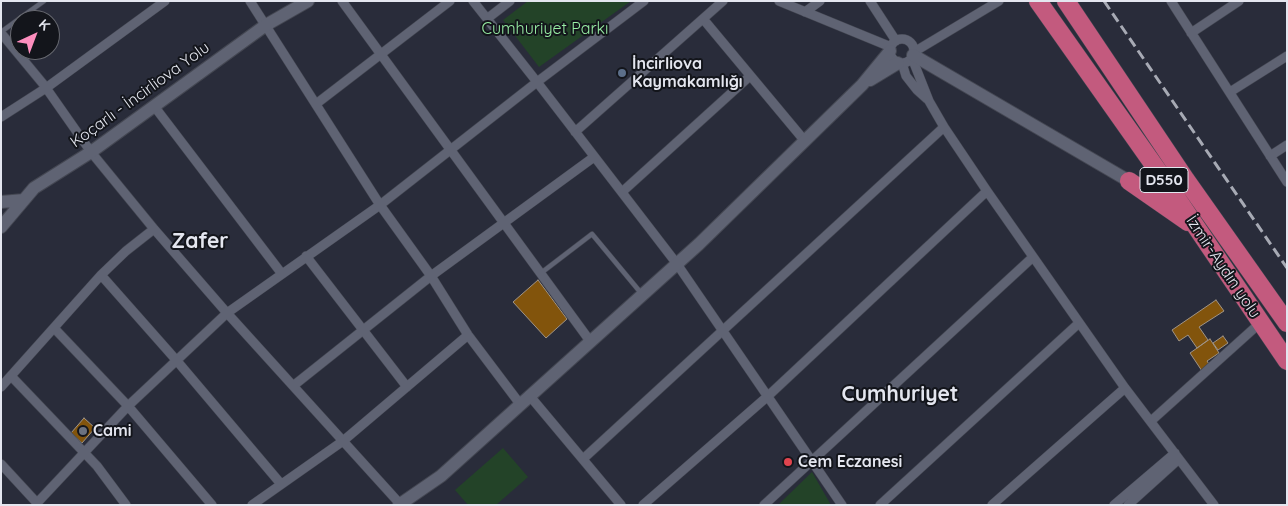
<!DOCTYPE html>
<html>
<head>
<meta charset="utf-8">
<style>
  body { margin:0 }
  #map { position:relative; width:1288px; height:506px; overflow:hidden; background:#292c3a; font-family:Quicksand,sans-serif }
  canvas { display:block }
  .frame { position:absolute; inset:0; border:2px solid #e4e6ef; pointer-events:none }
  .north { position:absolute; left:10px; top:10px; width:50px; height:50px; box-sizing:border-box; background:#13151b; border:1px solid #676970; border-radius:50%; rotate:43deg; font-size:14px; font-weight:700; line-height:20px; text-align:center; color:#e4e6ef }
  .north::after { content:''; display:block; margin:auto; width:18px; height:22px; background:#fd8ebe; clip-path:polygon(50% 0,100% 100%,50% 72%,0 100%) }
</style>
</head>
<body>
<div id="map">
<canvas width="1288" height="506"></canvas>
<div class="frame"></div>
<div class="north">K</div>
</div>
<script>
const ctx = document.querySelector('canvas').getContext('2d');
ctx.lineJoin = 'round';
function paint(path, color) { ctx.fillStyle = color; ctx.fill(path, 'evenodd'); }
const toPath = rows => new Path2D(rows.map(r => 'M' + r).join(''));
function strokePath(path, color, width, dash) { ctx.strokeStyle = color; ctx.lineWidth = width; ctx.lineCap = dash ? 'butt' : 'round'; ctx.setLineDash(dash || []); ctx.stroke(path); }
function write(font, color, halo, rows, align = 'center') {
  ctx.font = font + ' Quicksand,sans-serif'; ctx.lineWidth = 4; ctx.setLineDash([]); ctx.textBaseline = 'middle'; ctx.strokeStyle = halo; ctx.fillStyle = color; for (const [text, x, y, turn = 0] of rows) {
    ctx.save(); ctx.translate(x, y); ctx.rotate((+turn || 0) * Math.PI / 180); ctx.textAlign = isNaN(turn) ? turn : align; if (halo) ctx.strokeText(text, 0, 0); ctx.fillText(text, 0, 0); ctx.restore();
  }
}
paint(toPath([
  [528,1,631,1,539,67,503,20],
  [503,448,528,477,496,505,468,505,455,490],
  [812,472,831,505,778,505]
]), '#234328');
const building = toPath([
  [538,280,567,319,546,338,513,302,538,280],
  [1216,300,1224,311,1199,327,1208,340,1197,348,1188,335,1179,341,1172,330,1216,300],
  [1223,336,1228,343,1218,350,1213,343,1223,336],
  [1210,339,1219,353,1207,361,1209,364,1202,371,1190,353,1210,339],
  [84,418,95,428,82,443,71,433,84,418]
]);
paint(building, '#82540c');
strokePath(building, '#a09486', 1);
const lane = toPath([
  [1,32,44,1],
  [541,273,592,234,641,293]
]);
const street = toPath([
  [250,1,380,205,431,276,468,335,520,404],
  [342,1,590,341],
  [644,1,537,82,677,264,842,505],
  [779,1,891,47],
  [870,1,896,41],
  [1171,1,1287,182],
  [805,12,820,1],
  [488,18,510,1],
  [704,20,804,140],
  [1,33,44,85,91,152,154,229,227,313,401,505],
  [1191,33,1239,1],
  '890 51a12 12 0 1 1 24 0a12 12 0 1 1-24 0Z',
  [914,52,999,1],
  [912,58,929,101,944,127,987,191,1125,388,1214,505],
  [902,63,906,76,917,90,927,99],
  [1230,92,1287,56],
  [316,104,450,1],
  [154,106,282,274],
  [1,117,46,88,165,1],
  [575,132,723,1],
  [1270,156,1287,145],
  [622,192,750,76],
  [306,256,407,387],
  [101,275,177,361,281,484],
  [54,328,128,406,212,505],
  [12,377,97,466,126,505],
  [293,386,431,276,594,157],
  [1,387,101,275,126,251,154,229],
  [529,395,621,505],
  [1151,421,1260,323],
  [583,459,944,127],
  [1,464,37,503],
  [38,505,37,503,128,406,227,313,380,205,537,82,473,1],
  [252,505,343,441,468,335],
  [643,505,768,396,987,191],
  [764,505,1033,257],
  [880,505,1079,323],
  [992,505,1125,388],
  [1114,505,1175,453],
  [1128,505,1179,459]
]);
const secondary = toPath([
  [913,55,1129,181],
  [870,80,898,63],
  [1,202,24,200],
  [1,227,34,188,91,152,266,25,308,1],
  [399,505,441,476,699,244,862,85,890,51]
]);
const highway = toPath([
  [1038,1,1163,178,1287,361],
  [1066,1,1186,180,1287,323],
  [1129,181,1188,222]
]);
strokePath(lane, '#444752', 5.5);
strokePath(street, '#444752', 10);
strokePath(secondary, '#444752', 14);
strokePath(highway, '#444752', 19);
strokePath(lane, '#5f6373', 4.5);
strokePath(street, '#5f6373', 9);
strokePath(secondary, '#5f6373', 12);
strokePath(highway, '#c35a7e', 18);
strokePath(toPath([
  [1104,1,1287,268]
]), '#a7aab4', 3, [10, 5]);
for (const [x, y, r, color] of [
  [622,73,5,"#5c6f8a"],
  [83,431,5,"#6b7280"],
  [788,462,5,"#e0444e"]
]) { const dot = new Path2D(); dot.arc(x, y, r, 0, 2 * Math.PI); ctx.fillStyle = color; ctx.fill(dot); strokePath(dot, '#13151b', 2); }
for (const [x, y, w] of [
  [1164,180,48]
]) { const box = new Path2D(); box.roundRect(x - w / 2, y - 12.5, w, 25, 4); ctx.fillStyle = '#13151b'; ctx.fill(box); strokePath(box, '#e4e6ef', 1); }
write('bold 15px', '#e4e6ef', null, [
  ["D550",1164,180]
]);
write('16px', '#98eda4', '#13151b', [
  ["Cumhuriyet Parkı",545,29]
]);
write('bold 16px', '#e4e6ef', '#13151b', [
  ["İncirliova",632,64],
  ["Kaymakamlığı",632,82],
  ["Cami",93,431],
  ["Cem Eczanesi",798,462]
], 'left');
write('16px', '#e4e6ef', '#13151b', [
  ["Koçarlı - İncirliova Yolu",140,95,-36],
  ["İzmir-Aydın yolu",1223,267,56]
]);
write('bold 21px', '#e4e6ef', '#13151b', [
  ["Zafer",200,242],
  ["Cumhuriyet",900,395]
]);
</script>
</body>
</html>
